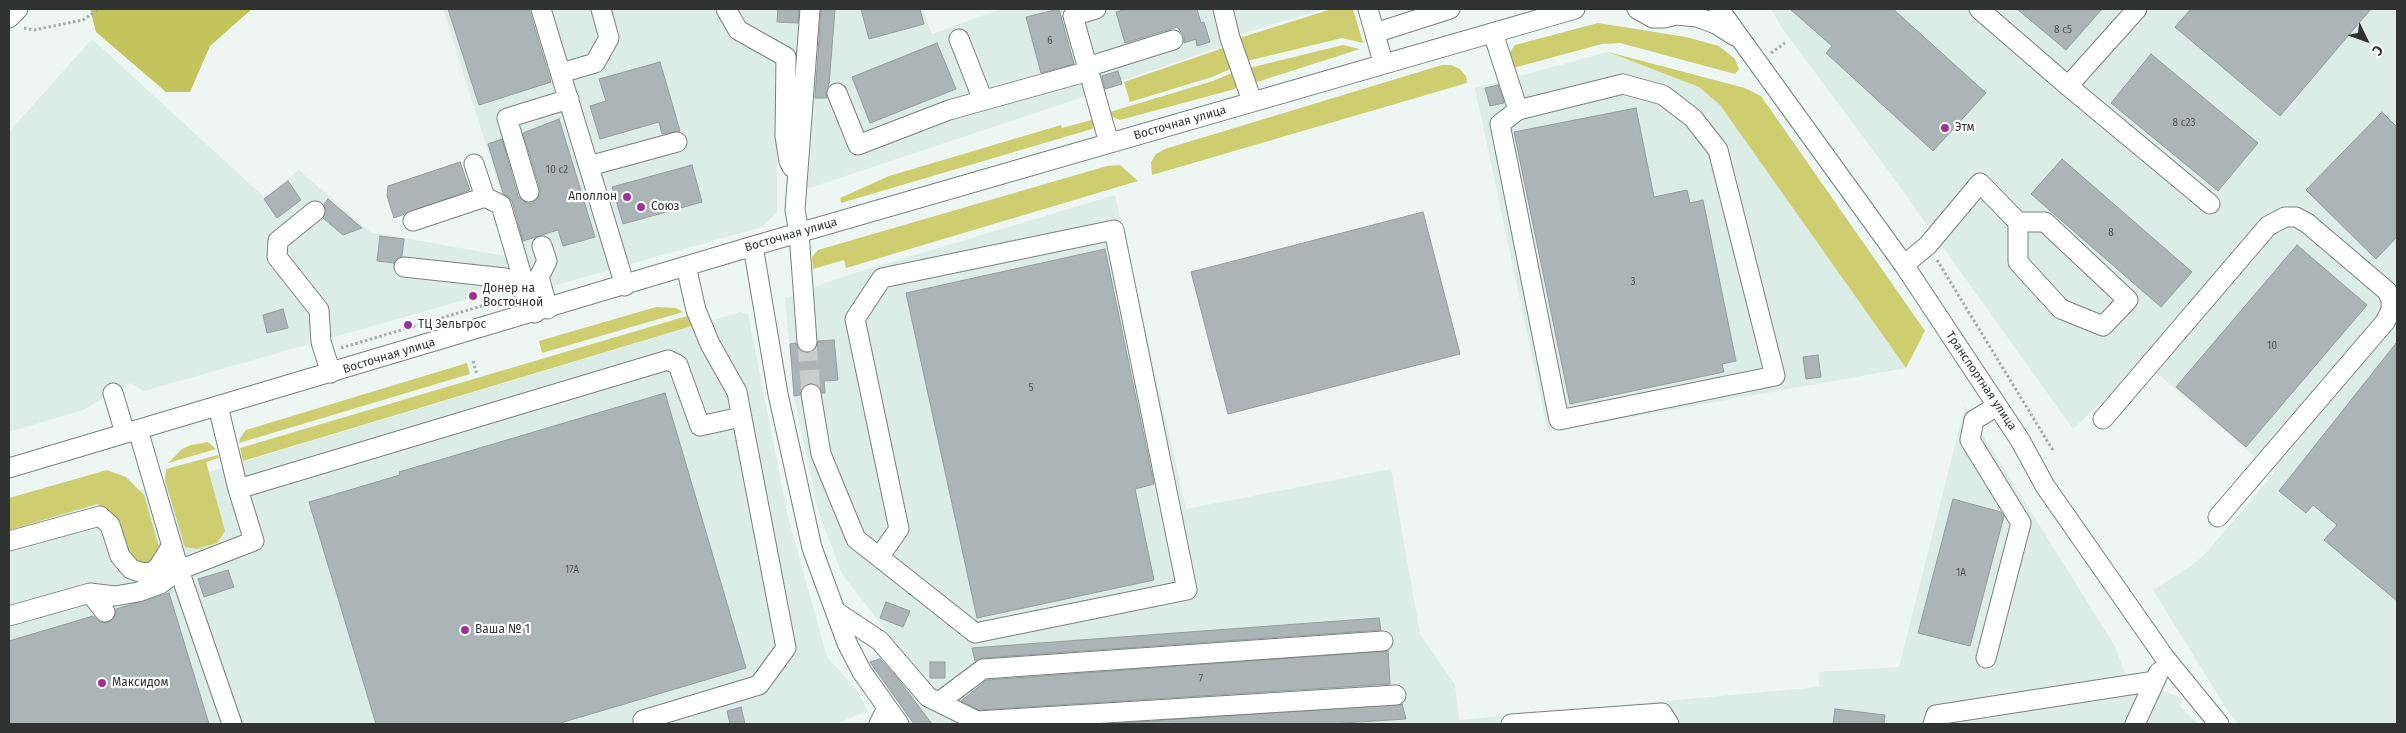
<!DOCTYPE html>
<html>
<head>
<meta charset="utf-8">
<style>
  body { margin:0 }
  #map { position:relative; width:2406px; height:733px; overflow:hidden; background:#edf6f3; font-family:"Fira Sans",sans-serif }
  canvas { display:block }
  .frame { position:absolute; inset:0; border:10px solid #303332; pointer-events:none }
  .north { position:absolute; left:2341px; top:15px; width:50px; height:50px; -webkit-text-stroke:4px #fff; paint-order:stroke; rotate:132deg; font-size:14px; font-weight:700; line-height:20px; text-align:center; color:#303332 }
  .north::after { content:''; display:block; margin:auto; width:18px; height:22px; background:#303332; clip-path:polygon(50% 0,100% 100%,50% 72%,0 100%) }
</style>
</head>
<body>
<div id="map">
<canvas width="2406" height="733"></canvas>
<div class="frame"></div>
<div class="north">С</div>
</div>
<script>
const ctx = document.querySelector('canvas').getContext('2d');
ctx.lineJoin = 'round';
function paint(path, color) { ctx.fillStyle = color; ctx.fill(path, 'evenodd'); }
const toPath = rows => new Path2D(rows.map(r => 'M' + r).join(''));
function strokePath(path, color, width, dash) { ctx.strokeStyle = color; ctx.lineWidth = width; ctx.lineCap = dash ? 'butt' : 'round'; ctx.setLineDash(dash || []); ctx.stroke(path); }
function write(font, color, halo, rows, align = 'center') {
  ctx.font = font + ' "Fira Sans",sans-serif'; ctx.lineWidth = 4.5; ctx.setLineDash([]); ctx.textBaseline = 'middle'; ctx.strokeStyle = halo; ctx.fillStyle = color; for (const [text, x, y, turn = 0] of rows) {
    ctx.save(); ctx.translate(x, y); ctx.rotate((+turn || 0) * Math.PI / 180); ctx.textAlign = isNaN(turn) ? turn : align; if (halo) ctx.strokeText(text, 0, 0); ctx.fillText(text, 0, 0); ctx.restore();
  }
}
paint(toPath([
  [443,9,804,9,796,98,777,97,777,212,762,227,535,291,531,287],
  [819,9,922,9,932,34,1001,9,1324,9,1225,39,1226,45,1121,81,1122,84,806,189],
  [1771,9,2397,9,2397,724,2239,724,2231,716,2153,590,2190,567,2205,554,2274,473,2144,362,2073,429,1887,169,1782,28],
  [92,39,264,197,299,170,370,232,505,256,508,264,503,289,144,391,130,383,83,410,9,432,9,132],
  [1608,52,1699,87,1720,105,1906,368,1548,432,1475,88],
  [1115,195,1186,509,1391,469,1420,634,1455,685,1459,720,1819,687,1818,672,1899,667,1965,406,2116,648,2125,674,2183,699,2180,706,2198,724,914,724,867,663,891,637,842,574,818,510,794,396,785,298,848,275],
  [740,312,748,314,788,517,827,657,856,689,868,711,835,724,9,724,9,530,128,493,209,472]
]), '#dcece6');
paint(toPath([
  [1332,9,1353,9,1363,43,1342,38,1243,62,1236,39],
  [1598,23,1686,37,1719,46,1735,59,1739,69,1735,74,1620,43,1602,44,1513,68,1509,53,1515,45],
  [1343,45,1360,49,1257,82,1248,78,1245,69],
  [1229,46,1235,67,1212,77,1130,102,1124,82],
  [1608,52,1745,88,1761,96,1925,331,1906,368,1720,105,1699,87],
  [1442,65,1451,65,1460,69,1466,76,1467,83,1152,175,1151,162,1156,154,1165,149],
  [1236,71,1239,81,1235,89,1120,120,1111,116,1110,112,1213,81],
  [1091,120,1095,124,1092,129,841,203,840,198,889,176,1061,125,1062,128],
  [1120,165,1138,181,846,268,844,260,813,269,812,257,818,250,1107,166],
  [656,307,676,308,683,312,542,353,539,341],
  [687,316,692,326,243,461,240,448],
  [467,363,470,374,239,443,240,438,246,430],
  [208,442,216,449,168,463,182,449,191,445],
  [218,455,219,458,206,462,225,531,217,543,197,549,185,547,165,481,166,469],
  [107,470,126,477,144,495,159,547,156,555,148,563,135,563,128,554,116,518,107,508,97,504,9,530,9,498]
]), '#cece71');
paint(toPath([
  [90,9,252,9,210,46,190,92,166,92,96,32]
]), '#c4c45d');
const building = toPath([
  [448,9,529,9,551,82,479,105,448,9],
  [778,9,799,9,798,23,777,22,778,9],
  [821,9,835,9,829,85,826,92,827,98,815,98,821,9],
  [861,9,920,9,924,24,869,39,861,9],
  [1059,9,1074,64,1041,73,1026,17,1059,9],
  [1127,9,1197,9,1201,23,1204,22,1210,42,1197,46,1196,39,1184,43,1184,36,1177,27,1125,43,1116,12,1127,9],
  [1790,9,1893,9,1986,93,1933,151,1826,53,1832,46,1790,9],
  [2017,9,2102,9,2066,50,2017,9],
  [2191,9,2371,9,2280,116,2175,27,2191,9],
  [937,43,956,89,870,123,852,77,937,43],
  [2151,54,2258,143,2218,191,2111,103,2151,54],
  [660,62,680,131,662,134,659,122,600,139,590,106,606,101,599,79,660,62],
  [1118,71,1122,84,1105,89,1102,76,1118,71],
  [1498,85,1504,103,1490,106,1485,88,1498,85],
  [1636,108,1654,197,1687,190,1690,203,1703,200,1736,361,1722,364,1724,372,1570,404,1514,132,1636,108],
  [2382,112,2397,127,2397,237,2376,259,2306,190,2382,112],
  [559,119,595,237,563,246,558,230,523,241,512,201,503,193,488,144,502,139,518,196,526,203,533,203,540,195,540,189,523,133,559,119],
  [2062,159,2192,272,2161,307,2031,194,2062,159],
  [460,162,470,190,394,218,387,196,388,186,460,162],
  [692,165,702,202,623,224,612,187,692,165],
  [288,181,301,200,277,218,264,199,288,181],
  [328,199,362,228,343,235,323,218,326,210,324,204,328,199],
  [1423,212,1460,354,1228,414,1191,272,1423,212],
  [380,236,404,239,402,256,394,263,377,261,380,236],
  [2297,245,2367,305,2246,447,2176,387,2297,245],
  [1105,249,1154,484,1135,489,1154,580,977,618,906,293,1105,249],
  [283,309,288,328,267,333,263,315,283,309],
  [834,340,838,380,824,381,825,393,822,393,815,384,810,383,804,386,800,395,794,396,790,344,796,343,802,352,808,353,817,347,818,341,834,340],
  [2397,342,2397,601,2324,540,2337,525,2313,505,2306,513,2279,491,2397,342],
  [1818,355,1821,377,1806,379,1803,357,1818,355],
  [665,393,746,668,557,724,376,724,309,502,400,475,399,472,665,393],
  [1953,499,2001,512,2004,516,1970,646,1918,633,1953,499],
  [228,570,234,587,204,597,198,579,228,570],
  [169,593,209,724,9,724,9,641,93,616,100,622,107,623,115,617,116,609,169,593],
  [886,602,910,611,903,627,880,618,886,602],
  [1379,618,1381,630,982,658,975,661,972,648,1379,618],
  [1388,651,1390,684,979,710,961,701,987,680,1388,651],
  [880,659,898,679,932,724,914,724,870,662,880,659],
  [930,662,945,662,945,678,930,678,930,662],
  [1402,704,1406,719,1328,724,1106,724,1402,704],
  [741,707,745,724,730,724,727,711,741,707],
  [1835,709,1885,715,1884,724,1833,724,1835,709]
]);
paint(building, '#acb5b6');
strokePath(building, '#959d9e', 1);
strokePath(toPath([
  [807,342,811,394]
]), '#c7cfcc', 19, [19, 9]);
const minor = toPath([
  [541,9,625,286],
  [726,9,738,30,786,57,785,136,789,161,792,167],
  [1096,9,1073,16,1109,143],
  [1223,9,1230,38,1252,101],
  [1368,9,1383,62],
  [1637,9,1653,18,1664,18,1676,15,1685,9],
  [1719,9,1904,265,2020,440,2045,486,2165,658,2219,724],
  [1979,9,2068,86,2137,9],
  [1676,15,1697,17,1716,24,1735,36],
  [9,18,18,9],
  [1375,33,1450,9],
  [1493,33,1518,110],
  [959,39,983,100],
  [1087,67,1173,40],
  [561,73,595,63,609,38,601,9],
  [1623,84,1663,95,1693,118,1718,150,1775,376,1559,420,1500,124,1518,110,1623,84],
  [2068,86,2210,204],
  [837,93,858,145,949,110,1089,71],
  [474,164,485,197,501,205,527,293],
  [589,166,677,142],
  [529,192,507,118,569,99],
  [315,211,278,241,277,257,319,310,321,342,331,373],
  [413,221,485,197],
  [542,246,547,261,539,277,548,309],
  [753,246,778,394,812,548,847,643,862,672,899,724],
  [1904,265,1928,245,1980,183,2018,222,2045,222,2128,300,2103,326,2061,309,2018,262,2018,222],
  [404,267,505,278,527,293,535,313],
  [807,342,799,233,795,210,810,9],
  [113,393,125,433],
  [811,394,821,454,856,539,879,557,975,633,1187,590,1114,230,882,278,855,319,899,529,879,557],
  [218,406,238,489],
  [2103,419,2268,226,2285,217,2296,217,2307,223,2387,291,2391,300,2391,310,2385,322,2218,517],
  [138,430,179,570,232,724],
  [9,468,753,246,1575,9],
  [9,541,100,516,110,525,120,556,131,569,143,573,153,572,159,566,172,545],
  [90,593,105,612],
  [835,611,880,641,928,697,977,721,1396,695],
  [9,616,90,593,115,596,138,592,160,584,179,570,254,541,238,489,668,360,678,365,700,426,741,417],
  [1986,658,2021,523,1970,440,1974,420,1997,406],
  [939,702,983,669,1383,641],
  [643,720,759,685,786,648,737,392,710,344,696,310,686,266],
  [879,724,887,708],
  [1511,724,1662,713,1669,724],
  [1933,724,1936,715,2155,681],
  [2135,724,2159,672]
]);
strokePath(minor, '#79807e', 21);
strokePath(toPath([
  [24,28,34,30,83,20,99,9],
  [1771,53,1785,43],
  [1937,260,2054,452],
  [341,348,505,299],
  [473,361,477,375]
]), '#a5acaa', 3, [2.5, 2.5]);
strokePath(minor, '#fff', 19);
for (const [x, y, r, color] of [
  [1945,128,5,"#9e3293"],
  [627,197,5,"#9e3293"],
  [641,207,5,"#9e3293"],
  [473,296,5,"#9e3293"],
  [408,325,5,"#9e3293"],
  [465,630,5,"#9e3293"],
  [102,683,5,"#9e3293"]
]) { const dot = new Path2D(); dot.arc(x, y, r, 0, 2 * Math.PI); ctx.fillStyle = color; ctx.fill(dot); strokePath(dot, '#fff', 2); }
write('10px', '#4f5453', null, [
  ["8 с5",2063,30],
  ["6",1050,41],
  ["8 с23",2184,123],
  ["10 с2",557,170],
  ["8",2111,233],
  ["3",1633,282],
  ["10",2272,346],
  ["5",1031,388],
  ["17А",572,570],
  ["1А",1961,573],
  ["7",1201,679]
]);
write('12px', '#303332', '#fff', [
  ["Восточная улица",1180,123,-16],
  ["Восточная улица",791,235,-16],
  ["Восточная улица",389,356,-17],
  ["Транспортная улица",1981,381,56]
]);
write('12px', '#303332', '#fff', [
  ["Этм",1955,128],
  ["Аполлон",617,197,"right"],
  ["Союз",651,207],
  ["Донер на",483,289],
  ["Восточной",483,303],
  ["ТЦ Зельгрос",418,325],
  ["Ваша № 1",475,630],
  ["Максидом",112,683]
], 'left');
</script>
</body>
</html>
